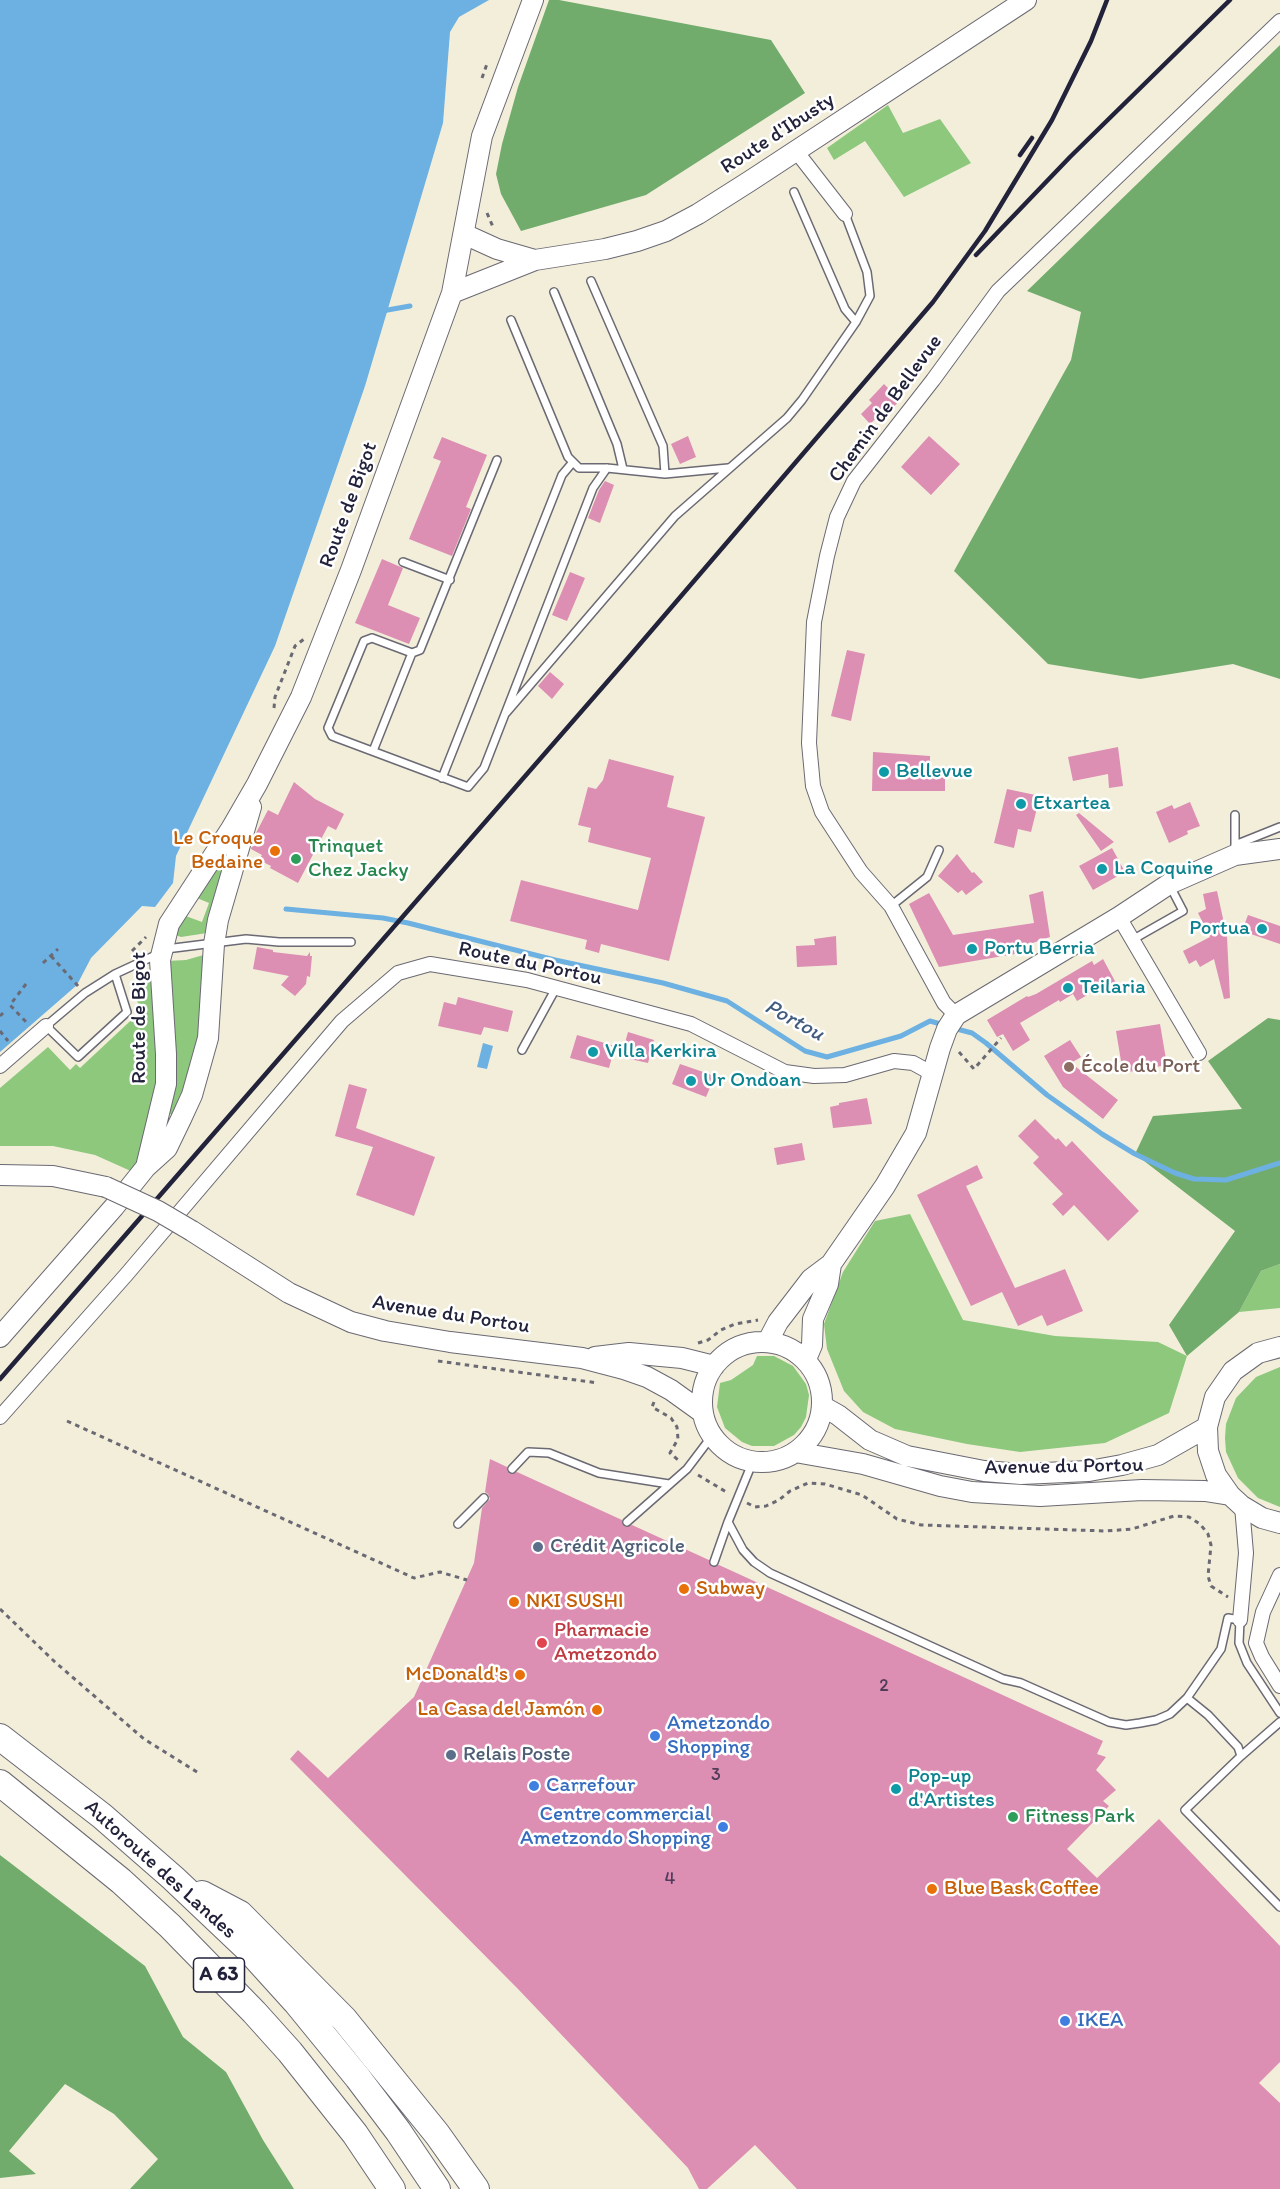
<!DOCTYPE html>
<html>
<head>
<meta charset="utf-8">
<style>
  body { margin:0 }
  canvas { display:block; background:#f2eeda }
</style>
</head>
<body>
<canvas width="1280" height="2189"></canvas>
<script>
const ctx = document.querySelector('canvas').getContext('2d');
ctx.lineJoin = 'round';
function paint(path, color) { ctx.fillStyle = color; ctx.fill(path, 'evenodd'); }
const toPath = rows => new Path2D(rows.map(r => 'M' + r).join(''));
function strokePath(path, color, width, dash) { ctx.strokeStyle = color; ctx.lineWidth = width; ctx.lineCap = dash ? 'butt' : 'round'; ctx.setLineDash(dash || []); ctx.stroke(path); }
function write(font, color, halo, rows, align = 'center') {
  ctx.font = font + ' Itim,sans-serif'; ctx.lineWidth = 5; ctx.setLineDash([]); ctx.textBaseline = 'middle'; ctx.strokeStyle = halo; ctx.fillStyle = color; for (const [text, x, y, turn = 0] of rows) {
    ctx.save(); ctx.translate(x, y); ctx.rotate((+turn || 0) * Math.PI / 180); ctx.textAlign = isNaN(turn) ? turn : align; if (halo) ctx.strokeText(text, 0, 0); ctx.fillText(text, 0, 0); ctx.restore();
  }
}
paint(toPath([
  [888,105,903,133,940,119,971,163,904,197,865,141,834,160,827,148],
  [228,849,232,850,207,933,181,937,173,934,183,915,202,922,209,903,197,898],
  [207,954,203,1031,177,1116,166,1113,167,961,186,960],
  [148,981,151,982,154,988,157,1085,144,1151,133,1172,95,1155,53,1146,0,1146,0,1088,48,1047,70,1070,76,1064,80,1068,142,1010,132,992],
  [910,1214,963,1320,1055,1336,1158,1342,1187,1356,1169,1413,1105,1443,1020,1452,967,1444,895,1429,863,1412,844,1391,827,1349,824,1324,843,1272,875,1221],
  [1280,1264,1280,1308,1239,1312,1261,1271],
  [757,1356,774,1356,793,1366,806,1384,809,1395,806,1417,801,1427,794,1435,774,1446,752,1446,742,1442,725,1428,717,1407,720,1383,731,1380,753,1365],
  [1280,1367,1280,1507,1258,1498,1238,1478,1226,1452,1225,1438,1226,1424,1236,1398,1256,1377]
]), '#8dc87d');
paint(toPath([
  [549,0,559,0,771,40,805,93,646,195,521,231,501,194,496,174,502,144,518,87],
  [1280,45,1280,679,1233,664,1140,679,1048,664,954,571,1071,360,1081,312,1027,291],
  [1268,1018,1280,1020,1280,1264,1261,1271,1239,1312,1187,1356,1169,1325,1235,1231,1135,1154,1153,1116,1242,1109,1208,1061],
  [0,1855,145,1966,183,2037,226,2072,263,2140,294,2189,130,2189,158,2159,114,2114,65,2084,9,2151,36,2174,0,2178]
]), '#72ac6c');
paint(toPath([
  [0,0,489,0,459,17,450,32,443,123,365,386,275,646,176,856,173,883,155,907,142,906,91,958,77,985,0,1052],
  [483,1043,493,1046,487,1069,477,1067]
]), '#6db0e2');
strokePath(toPath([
  [382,311,410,306],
  [286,909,383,918,408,923,555,960,663,983,727,1001,805,1051,827,1057,901,1036,930,1021,944,1025],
  [953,1028,972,1033,986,1043,1047,1095,1102,1134,1135,1154,1175,1173,1194,1179,1226,1180,1280,1163]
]), '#6db0e2', 5);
paint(toPath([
  [884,384,900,400,889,412,886,409,870,424,861,414,872,403,869,400],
  [688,436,696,457,680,464,671,444],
  [929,436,960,464,931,495,901,467],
  [442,437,487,455,466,507,471,509,452,556,409,539,441,461,433,458],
  [605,481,614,485,600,523,588,518,599,490],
  [382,559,403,568,388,605,420,618,409,644,355,623],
  [570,572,585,578,567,621,552,615],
  [847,650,865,654,851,721,831,716],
  [550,672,564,684,552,699,538,686],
  [1118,747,1123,786,1109,788,1108,774,1073,781,1068,757],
  [873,752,930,756,930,774,934,774,934,777,945,777,945,791,872,791],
  [609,759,674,776,667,807,705,817,669,961,601,944,599,953,585,949,587,940,510,921,521,880,638,910,651,858,588,842,591,828,578,825,588,787,596,789,603,780],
  [294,782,315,799,344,814,336,830,328,826,298,883,270,868,271,866,259,860,262,855,251,849,256,833,268,810,278,815],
  [1007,789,1040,796,1031,832,1018,829,1014,848,994,843],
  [1190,802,1200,826,1187,831,1188,834,1169,843,1156,812,1172,805,1174,809],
  [1079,813,1114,842,1101,851,1076,815],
  [1112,848,1125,872,1093,890,1079,866],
  [957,854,972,873,974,872,983,882,966,895,962,890,958,893,938,876],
  [1043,891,1050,937,1015,949,1015,954,939,967,909,904,929,893,953,935,1034,923,1029,895],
  [1217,891,1227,937,1230,998,1224,999,1214,959,1200,967,1196,960,1189,964,1183,951,1210,937,1198,913,1206,909,1203,894],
  [1248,915,1280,926,1280,944,1242,931],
  [836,936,837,965,797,967,796,946,815,945,814,939],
  [257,947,273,950,273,952,307,956,310,952,310,956,312,956,310,977,307,976,306,984,295,996,281,985,289,976,253,969],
  [1103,959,1116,983,1098,993,1096,990,1077,1001,1073,994,1060,1002,1059,1000,1020,1023,1030,1040,1013,1051,1003,1034,997,1037,987,1020,1027,996,1028,997,1036,994,1092,961,1094,965],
  [458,997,513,1011,508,1032,484,1027,481,1035,438,1026,444,1002,456,1005],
  [1160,1024,1167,1065,1123,1073,1116,1031],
  [628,1032,654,1040,648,1063,621,1057],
  [577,1035,615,1046,609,1068,570,1058],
  [1070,1040,1081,1057,1071,1063,1118,1100,1103,1119,1063,1087,1044,1056],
  [680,1064,715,1076,706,1097,672,1084],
  [349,1084,367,1089,356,1128,435,1157,414,1216,356,1195,373,1147,335,1136],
  [867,1098,872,1124,833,1128,830,1107,839,1105,839,1103],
  [1035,1119,1056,1140,1058,1138,1066,1147,1072,1141,1139,1211,1108,1241,1074,1205,1063,1216,1052,1204,1063,1194,1033,1163,1039,1157,1018,1136],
  [802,1143,805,1160,777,1165,774,1148],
  [977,1165,983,1178,966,1186,1015,1288,1065,1269,1083,1311,1047,1326,1042,1315,1018,1326,1002,1292,971,1306,917,1195],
  [490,1459,507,1467,507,1471,510,1474,517,1472,622,1520,625,1527,632,1525,709,1560,712,1567,719,1565,1103,1741,1097,1754,1106,1757,1096,1770,1116,1790,1103,1801,1109,1806,1067,1849,1097,1878,1159,1819,1280,1946,1280,2062,1259,2083,1280,2103,1280,2189,797,2189,755,2145,707,2189,699,2189,688,2168,519,1990,290,1759,298,1750,328,1778,414,1697,474,1563,482,1508,490,1499,488,1494,485,1492]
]), '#dd8eb3');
const lane = toPath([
  [794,192,845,309,856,322],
  [591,281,663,446,665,474],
  [554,292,617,444,623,469],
  [511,320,568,457,579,468,607,468,665,474,728,468],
  [497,460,420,650,412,653,372,638,364,641,328,728,332,736,468,787,484,768,593,488,607,468],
  [403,562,450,580],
  [506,713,675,516,787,418,802,400,856,322,870,296,867,272,845,214],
  [373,751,412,653],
  [442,778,562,475,573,462],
  [1235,845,1280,827],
  [1235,846,1235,815],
  [891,906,927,877,939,850],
  [1132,940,1183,911,1170,886],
  [166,949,246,939,279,942,351,942],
  [115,974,127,1012,78,1057,46,1026,85,993,115,974,156,955],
  [522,1050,556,988],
  [512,1469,528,1452,549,1453,599,1473,669,1484],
  [627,1522,687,1469,712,1436],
  [728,1522,743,1550,754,1562,770,1573,1003,1679,1021,1683,1109,1722,1126,1725,1140,1723,1156,1720,1170,1714,1187,1698,1221,1649,1228,1618,1240,1620,1239,1643,1247,1663,1280,1713],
  [458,1524,484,1498],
  [714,1562,728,1522,753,1461],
  [1187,1698,1208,1715,1238,1747,1241,1756],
  [1280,1722,1241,1756,1185,1810,1280,1907]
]);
const street = toPath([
  [796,151,845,214],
  [1119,917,1199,1053],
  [956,1015,944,1003,891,906,861,872,822,812,813,786,809,743,814,622,827,556,837,517,854,481,933,380,998,291,1280,21],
  [0,1066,46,1026],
  [0,1417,126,1275,342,1021,398,973,430,964,527,980,691,1024,785,1072,814,1076,845,1075,894,1061,913,1063,933,1074],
  [1280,1575,1263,1612,1256,1643,1262,1657,1280,1686],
  [1240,1620,1246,1553,1242,1506]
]);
const secondary = toPath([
  [464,234,497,249,535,260],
  [452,293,535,260,605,249,637,241,666,231,698,214,750,181,1026,0],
  [146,1167,166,1084,166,1054,160,960,169,924,231,829,257,784,301,697,351,570,452,293,482,136,533,0],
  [0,1175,53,1176,106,1187],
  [192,1231,289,1293,351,1322,385,1331,450,1342,582,1358,624,1369,647,1377,671,1390,703,1413],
  [0,1337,114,1207,146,1167,167,1148,181,1119,192,1095,208,1038,214,944,218,920,251,807],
  [768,1341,778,1322,811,1279,831,1264,885,1186,916,1133,940,1048,947,1029,956,1015,1119,917,1169,884,1235,855,1280,849],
  '702 1402a60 60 0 1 1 120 0a60 60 0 1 1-120 0Z',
  [1280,1347,1258,1353,1233,1371,1215,1397,1207,1427,1208,1451,1216,1475,1230,1495,1242,1506,1262,1518,1280,1523],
  [595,1357,629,1353,682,1358,714,1366],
  [806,1359,812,1345,813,1319,828,1284,831,1264],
  [822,1406,838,1415,870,1440,907,1456,984,1471,1021,1474,1089,1471,1122,1465,1158,1455,1207,1427],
  [795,1452,863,1464,940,1486,972,1492,1040,1496,1142,1490,1205,1491,1230,1495]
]);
const highway = toPath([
  [0,1737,102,1816,173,1878,248,1949,296,2002,358,2078,398,2131,437,2189],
  [0,1783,121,1881,170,1926,254,2012,290,2052,355,2134,392,2189],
  [202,1894,240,1914,344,2019,437,2134,476,2189]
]);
strokePath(lane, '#6b6973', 10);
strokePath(street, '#6b6973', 16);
strokePath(secondary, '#6b6973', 22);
strokePath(highway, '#6b6973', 28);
strokePath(toPath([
  [482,78,488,61],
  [487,213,493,227],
  [274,708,275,697,295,646,304,639],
  [132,951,146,937],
  [51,956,78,986],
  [43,963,58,949],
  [26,984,10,1005,28,1024],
  [0,1016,3,1013],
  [0,1031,8,1041],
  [959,1052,974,1069,1001,1038],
  [698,1343,708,1340,721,1330,735,1324,758,1320],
  [438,1361,598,1383],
  [654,1402,652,1407,671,1418,677,1427,678,1439,670,1453,678,1460],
  [67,1421,414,1578,440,1572,467,1580],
  [698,1475,728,1493],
  [747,1503,755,1507,766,1506,779,1500,790,1491,808,1483,825,1484,862,1495,897,1519,921,1525,1106,1531,1132,1529,1174,1516,1189,1517,1200,1524,1208,1534,1211,1545,1208,1576,1211,1586,1228,1597],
  [0,1609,55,1662,144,1739,197,1772]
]), '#6b6973', 3, [4.5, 4.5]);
strokePath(lane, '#fff', 7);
strokePath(street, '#fff', 14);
strokePath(secondary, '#fff', 20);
strokePath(highway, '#fff', 26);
strokePath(toPath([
  [1020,155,1032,138],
  [976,255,1070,157,1230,0],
  [0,1379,628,658,933,302,985,231,1052,120,1091,41,1107,0]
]), '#22223b', 4.5);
const secondaryBridge = toPath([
  [106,1187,158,1211,192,1231]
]);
strokePath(secondaryBridge, '#6b6973', 22, []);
strokePath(secondaryBridge, '#fff', 20);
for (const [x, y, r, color] of [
  [884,772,6,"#0f9aa8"],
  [1021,804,6,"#0f9aa8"],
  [275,851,6,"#e8710a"],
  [296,859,6,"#2e9e5b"],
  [1102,869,6,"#0f9aa8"],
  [1262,929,6,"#0f9aa8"],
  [972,949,6,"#0f9aa8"],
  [1068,988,6,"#0f9aa8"],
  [593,1052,6,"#0f9aa8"],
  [1069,1067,6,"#8d6e63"],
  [691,1081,6,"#0f9aa8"],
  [538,1547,6,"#5c6f8a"],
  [684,1589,6,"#e8710a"],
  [514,1602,6,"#e8710a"],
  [542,1643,6,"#e0444e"],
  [520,1675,6,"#e8710a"],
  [597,1710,6,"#e8710a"],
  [655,1736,6,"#3f7fe0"],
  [451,1755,6,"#5c6f8a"],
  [534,1786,6,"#3f7fe0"],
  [896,1789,6,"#0f9aa8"],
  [1013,1817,6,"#2e9e5b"],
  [723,1827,6,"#3f7fe0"],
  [932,1889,6,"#e8710a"],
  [1065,2021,6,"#3f7fe0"]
]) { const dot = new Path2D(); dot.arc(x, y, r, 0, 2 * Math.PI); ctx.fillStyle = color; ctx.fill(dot); strokePath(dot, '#fff', 2); }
write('18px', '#513d59', null, [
  ["2",884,1686],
  ["3",716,1775],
  ["4",670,1879]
]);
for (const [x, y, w] of [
  [219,1975,51]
]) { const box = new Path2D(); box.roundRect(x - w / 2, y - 17, w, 34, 4.5); ctx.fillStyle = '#fff'; ctx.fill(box); strokePath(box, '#22223b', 1.5); }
write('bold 20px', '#22223b', null, [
  ["A 63",219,1975]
]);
write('21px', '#22223b', '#fff', [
  ["Route d'Ibusty",778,134,-33],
  ["Chemin de Bellevue",886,409,-54],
  ["Route de Bigot",349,505,-70],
  ["Route du Portou",530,964,12],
  ["Route de Bigot",140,1018,-90],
  ["Avenue du Portou",451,1315,9],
  ["Avenue du Portou",1064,1467,-1],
  ["Autoroute des Landes",160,1870,42]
]);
write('21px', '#0d838f', '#fff', [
  ["Bellevue",896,772],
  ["Etxartea",1033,804],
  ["La Coquine",1114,869],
  ["Portua",1250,929,"right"],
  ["Portu Berria",984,949],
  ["Teilaria",1080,988],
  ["Villa Kerkira",605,1052],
  ["Ur Ondoan",703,1081],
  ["Pop-up",908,1777],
  ["d'Artistes",908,1801]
], 'left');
write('21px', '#c56008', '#fff', [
  ["Le Croque",263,839],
  ["Bedaine",263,863],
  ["Subway",696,1589,"left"],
  ["NKI SUSHI",526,1602,"left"],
  ["McDonald's",508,1675],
  ["La Casa del Jamón",585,1710],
  ["Blue Bask Coffee",944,1889,"left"]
], 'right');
write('21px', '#27864d', '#fff', [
  ["Trinquet",308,847],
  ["Chez Jacky",308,871],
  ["Fitness Park",1025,1817]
], 'left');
write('21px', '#785e54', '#fff', [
  ["École du Port",1081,1067]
], 'left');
write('21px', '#4e5e75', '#fff', [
  ["Crédit Agricole",550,1547],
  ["Relais Poste",463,1755]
], 'left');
write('21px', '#be3a42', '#fff', [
  ["Pharmacie",554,1631],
  ["Ametzondo",554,1655]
], 'left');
write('21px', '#366cbe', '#fff', [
  ["Ametzondo",667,1724],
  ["Shopping",667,1748],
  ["Carrefour",546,1786],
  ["Centre commercial",711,1815,"right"],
  ["Ametzondo Shopping",711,1839,"right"],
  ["IKEA",1077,2021]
], 'left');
write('italic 22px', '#405b7e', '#fff', [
  ["Portou",794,1021,29]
]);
</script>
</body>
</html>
